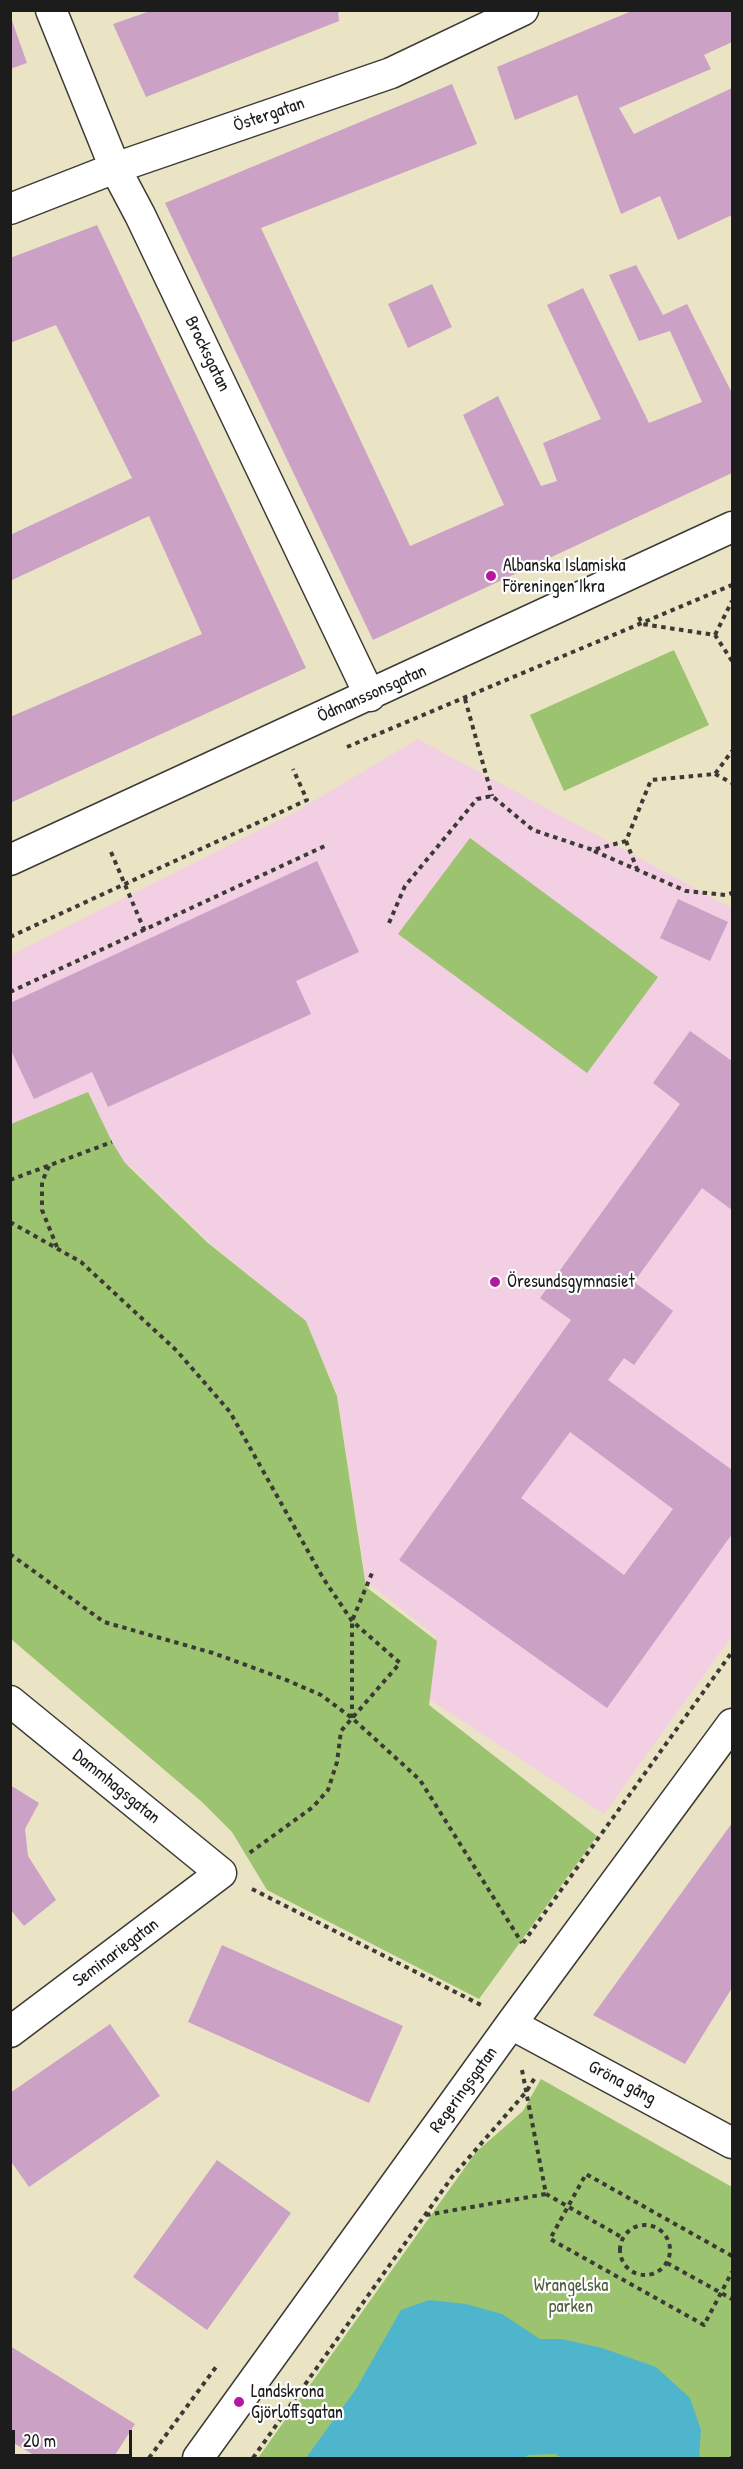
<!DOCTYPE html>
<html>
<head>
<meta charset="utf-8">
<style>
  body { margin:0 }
  #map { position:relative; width:743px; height:2469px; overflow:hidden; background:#eae4c5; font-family:"Patrick Hand",sans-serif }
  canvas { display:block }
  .frame { position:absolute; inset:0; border:12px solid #1c1c1c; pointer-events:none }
  .scale { position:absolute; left:12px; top:2430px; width:120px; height:27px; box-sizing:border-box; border:3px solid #1c1c1c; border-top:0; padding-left:8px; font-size:18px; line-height:21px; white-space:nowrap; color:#1c1c1c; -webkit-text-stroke:4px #fff; paint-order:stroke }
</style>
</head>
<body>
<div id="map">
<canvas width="743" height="2469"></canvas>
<div class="frame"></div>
<div class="scale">20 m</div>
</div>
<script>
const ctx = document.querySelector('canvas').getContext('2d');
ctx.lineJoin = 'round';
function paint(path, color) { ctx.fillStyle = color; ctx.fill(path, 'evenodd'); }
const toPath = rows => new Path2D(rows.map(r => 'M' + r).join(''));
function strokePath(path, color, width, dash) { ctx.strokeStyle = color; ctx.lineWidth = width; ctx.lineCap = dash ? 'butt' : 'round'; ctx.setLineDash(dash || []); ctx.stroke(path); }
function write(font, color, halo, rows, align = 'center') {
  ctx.font = font + ' "Patrick Hand",sans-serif'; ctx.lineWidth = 4.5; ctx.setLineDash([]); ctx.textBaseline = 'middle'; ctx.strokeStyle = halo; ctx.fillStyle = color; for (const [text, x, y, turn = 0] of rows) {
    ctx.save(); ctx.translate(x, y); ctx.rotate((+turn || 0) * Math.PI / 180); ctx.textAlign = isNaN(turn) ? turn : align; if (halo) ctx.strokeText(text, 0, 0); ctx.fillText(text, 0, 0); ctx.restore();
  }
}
paint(toPath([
  [418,739,732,908,732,1636,604,1814,427,1698,435,1636,366,1581,337,1394,306,1321,210,1243,129,1165,11,1201,11,955,295,812]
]), '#f2cfe2');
paint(toPath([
  [674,650,709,725,564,791,530,715],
  [470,838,658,977,587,1073,398,934],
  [88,1092,112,1142,125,1163,208,1243,306,1321,337,1396,366,1587,437,1641,429,1705,597,1836,479,1999,267,1890,232,1832,202,1802,11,1639,11,1124],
  [541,2079,732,2187,732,2458,258,2458,476,2152,523,2111]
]), '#9cc36f');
paint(toPath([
  [429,2300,466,2304,502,2314,540,2339,562,2339,602,2348,656,2367,690,2398,701,2430,699,2458,562,2458,555,2454,529,2455,523,2458,306,2458,356,2389,401,2310]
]), '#4eb5cd');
paint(toPath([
  [153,10,338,10,339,21,146,97,113,24],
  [634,10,732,10,732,42,704,55,711,69,619,108,634,134,732,88,732,215,678,240,660,196,621,214,577,95,515,120,497,67],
  [10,15,27,63,10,69],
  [452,84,477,144,261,228,410,546,504,505,463,415,498,396,541,486,557,481,543,443,601,419,547,305,583,288,649,423,702,402,670,331,639,341,609,275,636,265,663,315,687,304,732,393,732,473,373,640,165,203],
  [97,225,306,668,10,803,10,717,202,634,149,516,10,581,10,535,132,478,56,325,10,343,10,258],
  [432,284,452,327,408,348,388,304],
  [317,861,359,952,296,981,311,1014,108,1107,92,1072,34,1099,10,1048,10,1003],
  [678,899,728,922,710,961,660,938],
  [690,1031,732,1061,732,1210,702,1188,634,1282,673,1311,634,1365,624,1358,608,1380,732,1470,732,1534,607,1708,399,1560,571,1320,540,1298,680,1104,653,1083],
  [570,1432,673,1509,624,1575,521,1498],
  [10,1785,39,1803,25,1829,28,1856,56,1900,24,1926,10,1909],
  [732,1823,732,1988,685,2064,593,2015],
  [222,1945,403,2026,369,2103,188,2022],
  [110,2024,160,2096,29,2187,10,2160,10,2093],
  [217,2160,291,2213,207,2330,133,2277],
  [10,2346,135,2424,113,2458,39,2458,10,2441]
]), '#cba1c6');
const street = toPath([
  [51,10,115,168,140,215,370,696],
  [10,209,115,168,391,73,523,10],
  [10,860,732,527],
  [10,1701,221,1873,10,2032],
  [511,2024,732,2143],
  [198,2458,511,2024,732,1724]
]);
strokePath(street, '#3b3a35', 33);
strokePath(toPath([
  [639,617,642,624,715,635,732,661],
  [715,635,732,601],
  [465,699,492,796],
  [347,747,732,585],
  [715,774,732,783],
  [626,841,637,869],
  [594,851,686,891,726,895,732,893],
  [111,852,146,934],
  [389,923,405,886,477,799,492,796,533,830,593,850,626,841,651,780,715,774,732,751],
  [10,937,307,800,293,769],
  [10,992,327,845],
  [49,1166,42,1182,42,1210,57,1247],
  [10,1180,112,1142],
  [10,1222,81,1262,177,1351,230,1412,323,1578,352,1621,400,1663,341,1731,337,1762,328,1790,313,1807,248,1854],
  [10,1554,104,1622,213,1653,284,1679,321,1695,352,1718,420,1780,522,1943],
  [352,1718,352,1621,372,1573],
  [252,1889,481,2005],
  [523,1943,732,1652],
  [522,2070,546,2194,623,2238],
  [426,2215,546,2194],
  '620 2250a25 25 0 1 1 50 0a25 25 0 1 1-50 0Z',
  [732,2256,586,2174,550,2239,704,2325,732,2272],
  [667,2263,732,2299],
  [149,2458,216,2367],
  [253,2458,452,2177,526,2092,536,2076],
  [732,2458,732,2456]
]), '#3b3a35', 4, [4.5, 4.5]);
strokePath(street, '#fff', 30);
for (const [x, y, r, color] of [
  [491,576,6,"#b5179e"],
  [495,1282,6,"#b5179e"],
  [239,2402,6,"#b5179e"]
]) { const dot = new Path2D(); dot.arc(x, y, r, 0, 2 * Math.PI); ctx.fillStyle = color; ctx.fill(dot); strokePath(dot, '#fff', 2); }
write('18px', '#1c1c1c', '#fff', [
  ["Östergatan",269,115,-19],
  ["Brocksgatan",207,354,64],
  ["Ödmanssonsgatan",372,694,-24],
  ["Dammhagsgatan",116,1787,39],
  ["Seminariegatan",116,1953,-37],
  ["Gröna gång",622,2083,28],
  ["Regeringsgatan",464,2090,-54]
]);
write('18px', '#1c1c1c', '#fff', [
  ["Albanska Islamiska",503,566],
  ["Föreningen Ikra",503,587],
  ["Öresundsgymnasiet",507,1282],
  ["Landskrona",251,2392],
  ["Gjörloffsgatan",251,2413]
], 'left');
write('18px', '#4f5f3d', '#fff', [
  ["Wrangelska",571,2286],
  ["parken",571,2307]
]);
</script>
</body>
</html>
